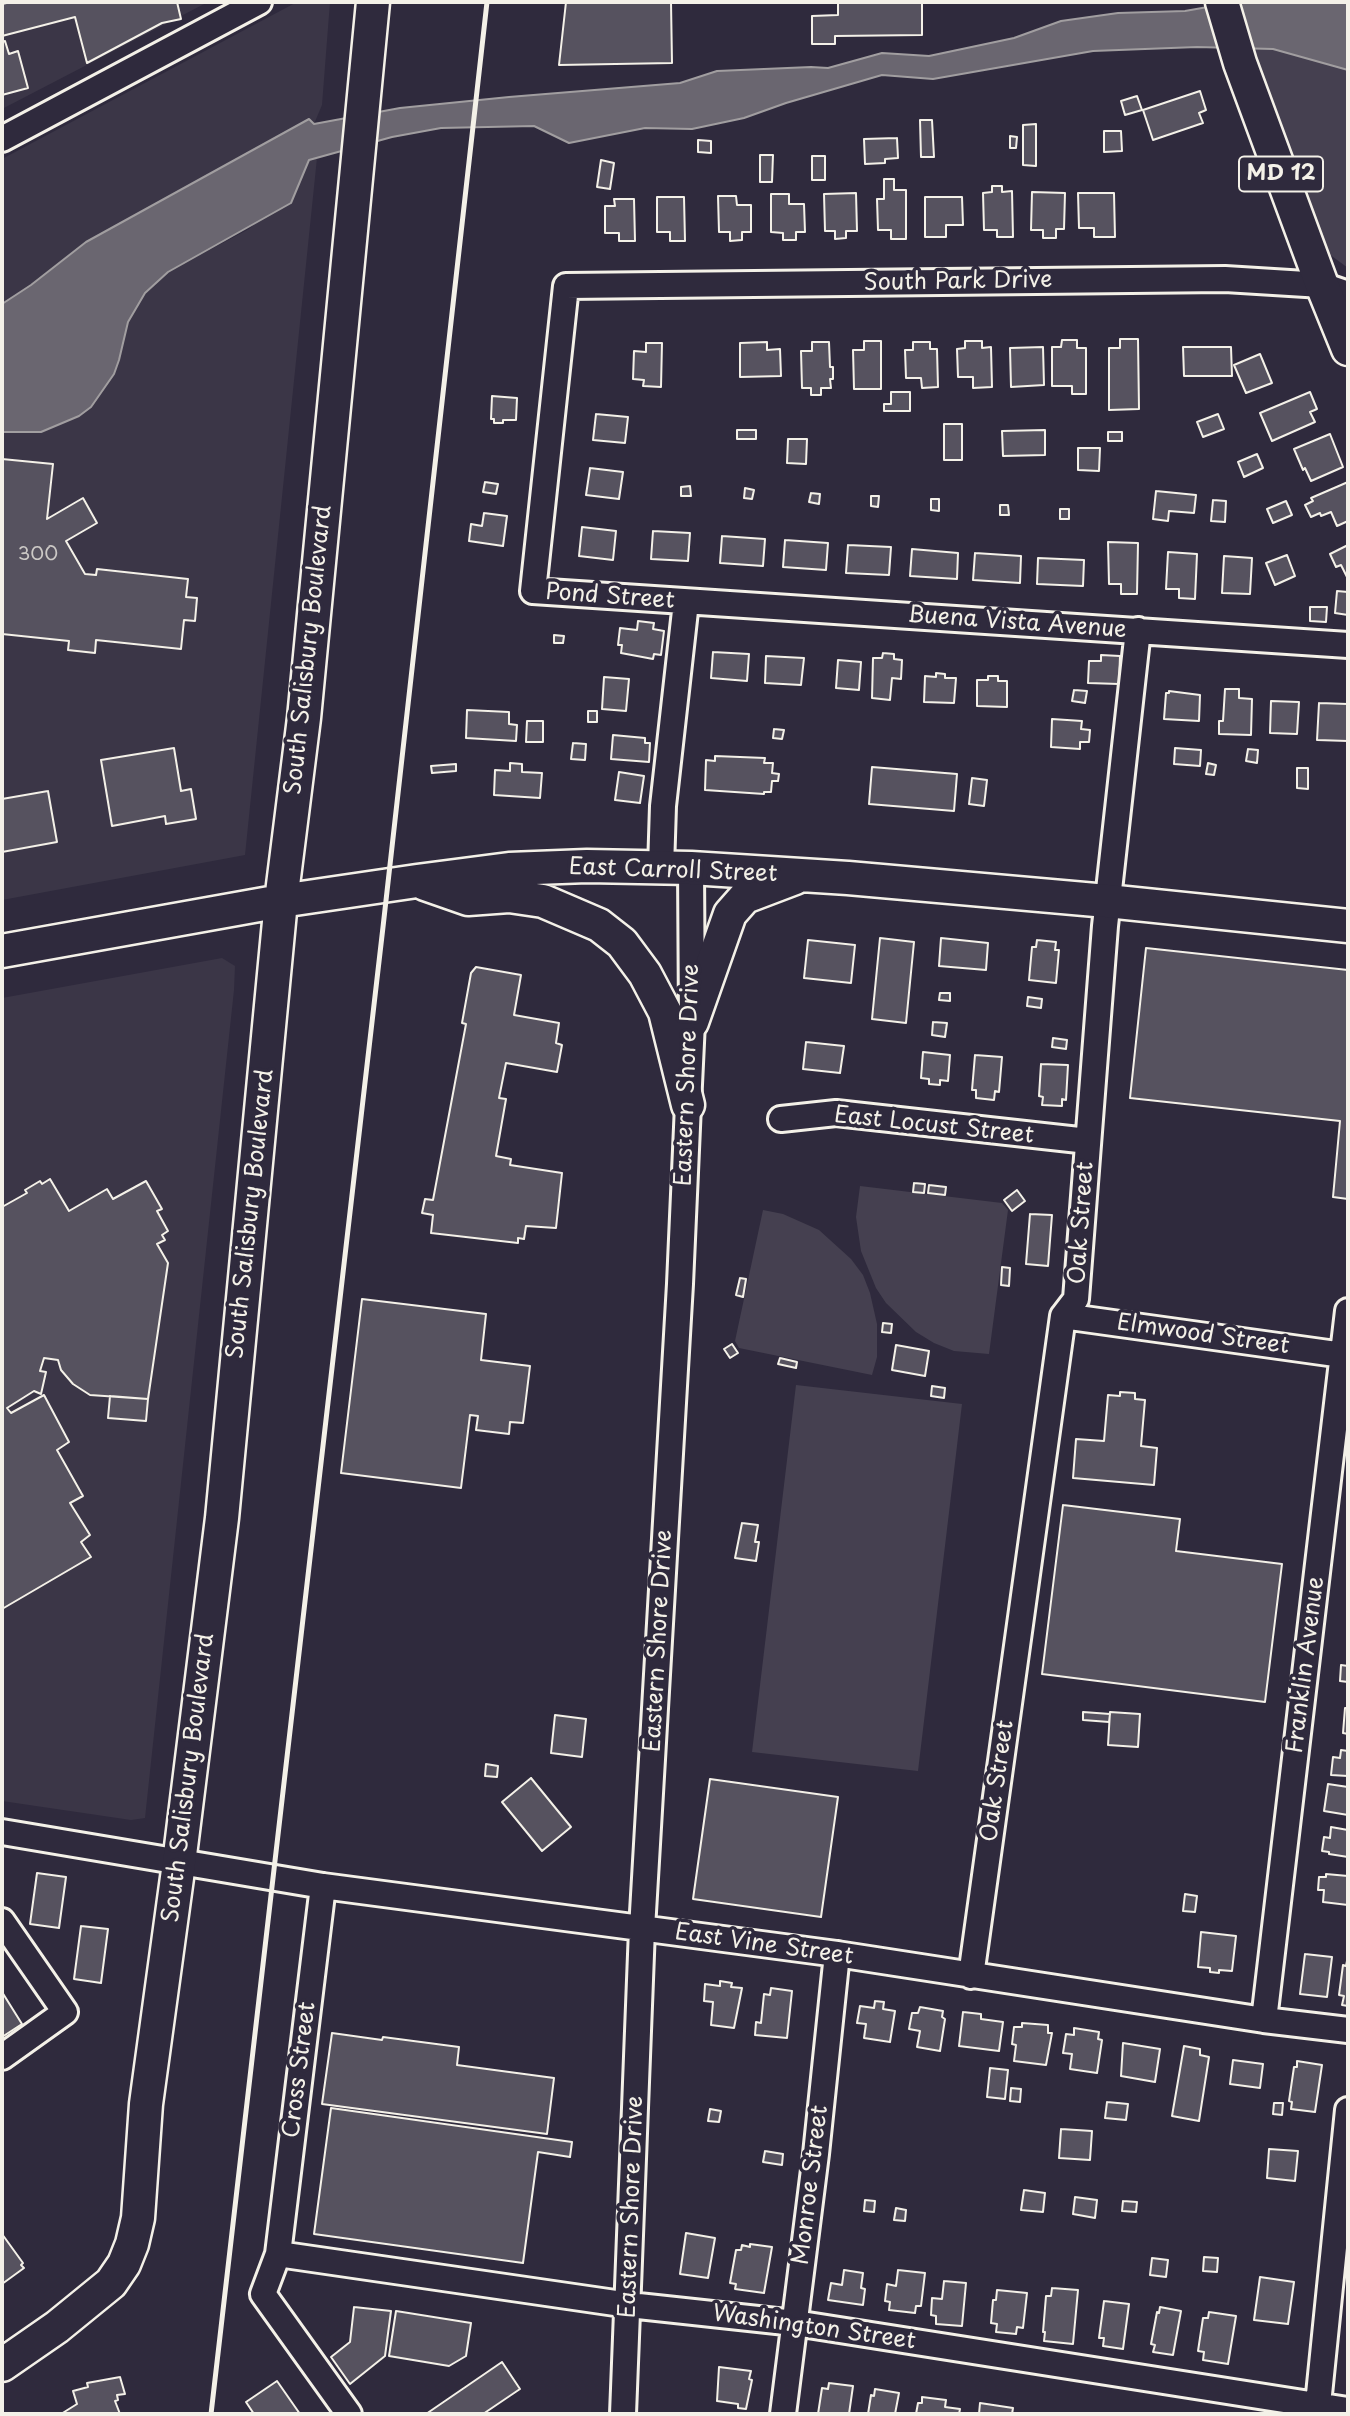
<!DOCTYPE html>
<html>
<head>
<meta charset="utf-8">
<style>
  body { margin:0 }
  #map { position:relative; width:1350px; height:2416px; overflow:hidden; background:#2f2a3d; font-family:"Playpen Sans",sans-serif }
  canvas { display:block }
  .frame { position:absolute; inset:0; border:4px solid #f4f1e8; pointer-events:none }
</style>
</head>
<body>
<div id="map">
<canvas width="1350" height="2416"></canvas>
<div class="frame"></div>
</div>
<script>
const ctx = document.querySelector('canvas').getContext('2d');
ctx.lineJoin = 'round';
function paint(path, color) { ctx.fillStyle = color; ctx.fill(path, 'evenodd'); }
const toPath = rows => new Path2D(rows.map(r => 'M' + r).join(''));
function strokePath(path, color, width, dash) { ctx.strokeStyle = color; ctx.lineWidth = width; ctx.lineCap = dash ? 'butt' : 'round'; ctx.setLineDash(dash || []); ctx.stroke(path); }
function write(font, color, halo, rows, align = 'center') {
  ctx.font = font + ' "Playpen Sans",sans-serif'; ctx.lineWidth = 7; ctx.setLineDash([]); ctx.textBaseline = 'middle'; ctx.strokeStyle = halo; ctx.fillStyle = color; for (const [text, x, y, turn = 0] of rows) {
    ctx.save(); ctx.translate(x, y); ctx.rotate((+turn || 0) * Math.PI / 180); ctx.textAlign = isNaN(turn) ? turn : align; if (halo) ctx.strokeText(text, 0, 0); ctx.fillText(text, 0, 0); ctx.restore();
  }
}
paint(toPath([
  [2,2,208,2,2,109],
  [297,2,330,2,322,105,314,124,309,119,86,242,31,285,2,304,2,159],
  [317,158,245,855,2,900,2,432,41,432,79,416,91,407,119,360,128,322,145,293,168,272,249,229,301,180,308,160],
  [222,958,235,966,234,990,145,1818,131,1820,2,1801,2,998]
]), '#3b3647');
paint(toPath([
  [1348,2,1348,268,1329,254,1322,246,1240,18],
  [860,1186,1002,1203,1008,1210,989,1354,954,1351,934,1343,916,1332,886,1303,876,1288,861,1251,856,1217],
  [763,1210,783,1214,819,1230,851,1259,863,1275,870,1293,877,1324,877,1357,872,1375,739,1348,735,1341],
  [796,1385,962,1404,918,1771,752,1752]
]), '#454050');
const water = toPath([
  [1236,2,1348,2,1348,70,1273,49,1197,47,1093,51,933,79,882,75,786,103,744,118,692,129,645,128,569,143,534,126,441,128,392,137,309,160,291,203,168,272,145,293,128,322,119,360,114,374,91,407,79,416,41,432,2,432,2,304,31,285,86,242,309,119,314,124,400,108,509,97,680,83,717,71,811,67,828,68,882,53,929,56,1014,38,1061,21,1118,13,1185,11,1236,2]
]);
paint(water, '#6a6670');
strokePath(water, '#a19ea0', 2);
const building = toPath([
  [11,2,177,2,181,19,162,23,87,63,75,17,2,36,2,4,11,2],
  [566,2,671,2,672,63,559,65,566,2],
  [838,2,922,2,922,35,835,36,835,44,812,44,812,16,838,15,838,2],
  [5,41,9,54,18,51,28,88,2,95,2,42,5,41],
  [1200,91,1206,110,1199,113,1203,123,1153,140,1143,110,1200,91],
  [1137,96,1142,110,1125,115,1121,101,1137,96],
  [920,120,932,120,934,157,921,157,920,120],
  [1036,124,1036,166,1023,165,1023,125,1036,124],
  [1104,131,1121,131,1122,151,1104,152,1104,131],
  [1010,136,1017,137,1016,148,1010,148,1010,136],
  [897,138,898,158,885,159,885,163,865,164,864,139,897,138],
  [698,140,711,141,711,153,698,152,698,140],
  [760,155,773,155,772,182,760,182,760,155],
  [812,156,825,156,825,180,812,180,812,156],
  [601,160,614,163,610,189,597,187,601,160],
  [884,179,894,179,894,190,906,190,906,239,891,239,891,230,878,230,877,199,884,199,884,179],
  [992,186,1002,186,1002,192,1012,191,1013,237,997,237,997,230,984,230,983,193,992,192,992,186],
  [1032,192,1065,193,1064,229,1056,229,1056,238,1043,238,1043,230,1031,230,1032,192],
  [856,193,857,231,846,231,846,238,835,239,835,231,825,231,824,194,856,193],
  [1078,193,1114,193,1115,237,1094,237,1094,228,1079,228,1078,193],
  [771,194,789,194,789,204,804,204,805,232,796,232,796,240,783,240,783,233,771,232,771,194],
  [718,196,736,196,737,205,751,205,751,232,742,232,742,240,730,241,730,232,719,232,718,196],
  [657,197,684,197,685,241,670,241,670,232,657,232,657,197],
  [925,197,962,197,963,225,946,225,946,237,925,237,925,197],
  [614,199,634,199,635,241,619,241,619,233,605,233,605,206,615,206,614,199],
  [1120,339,1138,339,1139,409,1109,410,1109,348,1120,348,1120,339],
  [1062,340,1077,340,1077,348,1086,348,1086,394,1072,394,1072,386,1052,386,1052,347,1061,347,1062,340],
  [864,341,881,341,881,389,854,389,853,350,864,350,864,341],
  [965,341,982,341,982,348,991,347,992,387,973,388,973,377,958,377,957,349,965,348,965,341],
  [767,342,767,350,780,349,781,376,740,377,740,343,767,342],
  [812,342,829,342,830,367,833,367,833,379,830,379,831,388,821,388,821,395,811,395,811,388,802,388,801,351,812,351,812,342],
  [913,342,930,342,930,349,937,349,938,387,922,388,921,378,906,378,905,350,913,350,913,342],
  [646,343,662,343,661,387,643,386,644,380,633,379,634,351,646,352,646,343],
  [1043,347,1044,385,1011,387,1010,348,1043,347],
  [1183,347,1231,347,1232,376,1184,376,1183,347],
  [1260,354,1272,383,1246,393,1234,365,1260,354],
  [891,392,910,392,910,411,884,411,884,404,891,404,891,392],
  [1310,392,1317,409,1310,412,1315,422,1272,441,1260,413,1310,392],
  [492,396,517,398,516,420,503,420,503,423,494,423,494,419,491,419,492,396],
  [596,414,628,417,625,443,593,440,596,414],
  [1218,414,1224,429,1203,437,1197,422,1218,414],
  [944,424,962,424,962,460,944,460,944,424],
  [737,430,756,430,756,439,737,439,737,430],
  [1045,430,1045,455,1003,456,1002,431,1045,430],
  [1108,432,1122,432,1122,441,1108,441,1108,432],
  [1330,434,1343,467,1311,481,1305,468,1303,470,1294,449,1330,434],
  [788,439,807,439,806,464,787,463,788,439],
  [1078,448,1100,448,1099,471,1078,470,1078,448],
  [1257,454,1263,468,1244,477,1238,462,1257,454],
  [2,459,53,464,47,519,83,498,97,523,66,541,85,574,96,575,97,569,188,579,186,597,197,598,195,621,184,620,181,649,96,640,95,653,68,650,69,641,2,634,2,459],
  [590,468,623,472,619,499,586,495,590,468],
  [485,482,498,484,496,494,483,492,485,482],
  [1348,482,1348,521,1337,526,1331,512,1321,516,1320,513,1311,517,1305,505,1313,501,1311,498,1348,482],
  [690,486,691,496,681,496,681,487,690,486],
  [745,488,754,490,752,499,744,498,745,488],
  [1156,491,1196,495,1194,513,1169,511,1168,521,1153,519,1156,491],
  [811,493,820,494,819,504,809,502,811,493],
  [871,496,879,496,878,507,871,506,871,496],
  [931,499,939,499,939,511,931,510,931,499],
  [1213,500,1226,501,1225,522,1211,521,1213,500],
  [1286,501,1292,515,1273,523,1267,509,1286,501],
  [1000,505,1008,505,1009,515,1000,515,1000,505],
  [1060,509,1069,509,1069,519,1060,519,1060,509],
  [484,513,507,516,503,546,469,541,471,524,482,526,484,513],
  [582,527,616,531,613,560,579,556,582,527],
  [653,531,690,533,688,561,651,559,653,531],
  [722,536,765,539,763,566,720,563,722,536],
  [785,540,828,543,826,570,783,567,785,540],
  [1108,542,1138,543,1137,594,1121,594,1121,584,1109,584,1108,542],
  [848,545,891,547,889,575,846,573,848,545],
  [1348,545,1348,579,1341,565,1336,567,1330,554,1348,545],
  [912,549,958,553,957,579,910,576,912,549],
  [1168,552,1197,554,1195,599,1179,598,1179,589,1166,589,1168,552],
  [975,553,1021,556,1020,583,973,580,975,553],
  [1287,555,1295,576,1275,585,1266,563,1287,555],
  [1224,556,1252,558,1250,594,1222,593,1224,556],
  [1038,558,1084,560,1083,586,1037,584,1038,558],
  [1337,591,1348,592,1348,615,1335,613,1337,591],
  [1310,607,1327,607,1326,622,1310,621,1310,607],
  [638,621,654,623,653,629,664,631,661,655,654,654,653,659,621,653,622,645,618,645,620,628,637,630,638,621],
  [554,635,564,636,563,643,554,643,554,635],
  [713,652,749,654,747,681,711,678,713,652],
  [883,653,894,654,894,659,902,660,901,679,892,678,890,700,872,698,873,658,882,658,883,653],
  [1101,655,1120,656,1119,684,1088,683,1089,661,1101,661,1101,655],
  [766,656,804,658,801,685,765,683,766,656],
  [838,660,861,662,859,690,836,688,838,660],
  [936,673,945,674,945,678,956,678,954,703,924,702,925,676,936,677,936,673],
  [988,676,998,676,998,681,1007,681,1007,707,977,706,977,680,988,680,988,676],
  [604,677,629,679,626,711,602,709,604,677],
  [1225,689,1239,689,1239,698,1252,699,1251,735,1219,734,1219,721,1223,721,1225,689],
  [1074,690,1087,691,1085,703,1072,701,1074,690],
  [1169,691,1200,695,1199,721,1164,719,1166,693,1169,693,1169,691],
  [1271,701,1299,702,1297,734,1270,733,1271,701],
  [1319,703,1348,704,1348,741,1317,740,1319,703],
  [467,710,509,712,509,724,517,725,516,741,466,738,467,710],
  [588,711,597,711,597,722,588,722,588,711],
  [1052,719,1082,721,1081,729,1090,730,1089,742,1080,742,1080,749,1051,747,1052,719],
  [527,721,543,721,543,742,526,742,527,721],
  [774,729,784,730,782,739,773,738,774,729],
  [613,735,645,738,645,743,650,743,649,762,611,759,613,735],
  [573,743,586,744,585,760,571,759,573,743],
  [174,748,181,791,191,789,196,819,166,824,165,816,112,826,101,760,174,748],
  [1175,748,1201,750,1200,766,1174,764,1175,748],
  [1248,749,1258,750,1257,763,1246,761,1248,749],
  [715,756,765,758,764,763,773,763,772,773,779,774,778,781,772,781,771,792,764,792,764,794,705,790,706,760,715,761,715,756],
  [510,763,522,764,522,772,542,773,540,798,494,795,495,770,510,771,510,763],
  [1208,763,1216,765,1214,775,1206,774,1208,763],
  [456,764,456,771,432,773,431,766,456,764],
  [872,767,957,774,954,811,869,804,872,767],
  [1297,768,1308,768,1308,789,1297,788,1297,768],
  [619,772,644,776,640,803,615,800,619,772],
  [972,778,987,780,984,806,969,804,972,778],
  [48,791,57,842,2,852,2,799,48,791],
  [880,938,914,942,906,1023,872,1019,880,938],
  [941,938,988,943,986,970,939,966,941,938],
  [808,940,855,945,851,983,804,978,808,940],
  [1037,940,1056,942,1055,950,1059,950,1056,983,1029,980,1032,947,1036,947,1037,940],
  [1146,948,1348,970,1348,1199,1333,1197,1340,1121,1130,1098,1146,948],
  [476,967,521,975,514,1015,559,1023,556,1043,562,1045,557,1072,506,1063,499,1098,506,1099,496,1156,511,1159,510,1165,562,1173,556,1228,526,1226,524,1239,518,1238,518,1243,431,1233,433,1215,422,1213,425,1199,433,1200,466,1024,462,1023,471,973,476,967],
  [940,993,950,993,950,1001,939,1000,940,993],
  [1028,997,1042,999,1041,1008,1027,1006,1028,997],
  [933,1022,947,1023,945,1037,932,1035,933,1022],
  [1053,1038,1067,1040,1066,1049,1052,1047,1053,1038],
  [806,1042,844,1046,840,1073,803,1069,806,1042],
  [923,1052,950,1055,948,1081,940,1080,940,1085,929,1084,929,1079,921,1078,923,1052],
  [975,1055,1002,1057,999,1092,995,1091,994,1100,976,1098,976,1090,972,1090,975,1055],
  [1041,1064,1068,1065,1066,1100,1062,1099,1062,1106,1042,1105,1043,1097,1039,1096,1041,1064],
  [50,1179,69,1211,107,1189,113,1199,146,1181,162,1209,157,1211,168,1231,162,1235,165,1240,157,1244,168,1263,148,1399,90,1395,73,1384,61,1370,58,1360,44,1358,40,1371,46,1372,41,1394,34,1391,7,1408,11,1413,44,1395,69,1442,57,1450,83,1496,70,1503,90,1535,81,1542,91,1557,2,1609,2,1207,27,1193,25,1190,40,1181,42,1184,50,1179],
  [914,1183,925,1184,924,1193,913,1192,914,1183],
  [929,1185,946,1187,945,1195,928,1193,929,1185],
  [1017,1190,1025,1201,1012,1211,1004,1200,1017,1190],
  [1030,1214,1052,1215,1048,1266,1026,1264,1030,1214],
  [1002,1267,1010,1268,1009,1286,1001,1285,1002,1267],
  [740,1278,746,1279,743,1297,736,1295,740,1278],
  [362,1299,486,1314,481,1360,530,1366,523,1423,510,1422,509,1434,476,1430,478,1416,470,1415,461,1488,341,1473,362,1299],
  [883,1323,892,1324,891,1333,882,1332,883,1323],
  [732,1344,738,1353,730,1358,724,1349,732,1344],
  [896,1345,929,1351,925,1376,892,1370,896,1345],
  [780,1358,797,1362,796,1368,778,1364,780,1358],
  [932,1386,945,1388,944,1398,931,1396,932,1386],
  [1120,1392,1135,1393,1135,1399,1145,1400,1141,1446,1157,1448,1154,1485,1073,1478,1076,1439,1104,1441,1108,1395,1120,1396,1120,1392],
  [110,1396,148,1399,146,1421,108,1418,110,1396],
  [1063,1505,1180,1519,1176,1551,1282,1564,1265,1702,1042,1674,1063,1505],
  [742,1523,758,1525,755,1542,759,1542,756,1561,735,1558,742,1523],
  [1341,1665,1348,1666,1348,1682,1340,1681,1341,1665],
  [1345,1708,1348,1708,1348,1734,1343,1733,1345,1708],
  [1083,1712,1110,1714,1109,1722,1083,1720,1083,1712],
  [1110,1712,1140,1714,1138,1747,1108,1745,1110,1712],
  [555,1715,586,1719,582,1757,551,1753,555,1715],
  [1341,1750,1348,1751,1348,1776,1331,1775,1333,1757,1340,1758,1341,1750],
  [486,1764,498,1766,497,1777,485,1776,486,1764],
  [531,1778,571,1827,542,1851,502,1802,531,1778],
  [710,1779,838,1797,821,1917,693,1899,710,1779],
  [1328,1784,1348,1787,1348,1815,1324,1811,1328,1784],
  [1331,1827,1348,1830,1348,1857,1329,1854,1329,1852,1322,1851,1324,1837,1330,1838,1331,1827],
  [37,1873,66,1877,59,1928,30,1924,37,1873],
  [1326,1874,1348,1876,1348,1905,1323,1902,1324,1890,1318,1890,1319,1877,1326,1877,1326,1874],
  [1185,1894,1197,1896,1195,1912,1183,1911,1185,1894],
  [81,1926,108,1929,101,1983,74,1979,81,1926],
  [1201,1932,1236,1936,1232,1971,1219,1970,1219,1973,1210,1972,1210,1968,1198,1967,1201,1932],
  [1305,1954,1332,1957,1327,1997,1300,1994,1305,1954],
  [1348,1956,1348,2006,1342,2005,1344,1996,1339,1995,1343,1965,1346,1966,1348,1956],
  [720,1981,732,1983,731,1987,742,1988,734,2028,711,2025,713,2002,704,2001,705,1984,720,1986,720,1981],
  [771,1988,792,1991,787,2038,755,2035,756,2022,761,2023,764,1994,770,1995,771,1988],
  [2,1992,22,2024,2,2037,2,1992],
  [875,2001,884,2002,883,2009,895,2011,890,2042,864,2038,866,2024,857,2023,860,2006,874,2008,875,2001],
  [920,2007,943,2011,942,2017,945,2019,940,2051,917,2047,920,2031,909,2029,912,2013,918,2013,920,2007],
  [963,2012,981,2014,981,2019,1003,2022,999,2051,959,2046,963,2012],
  [1022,2023,1048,2025,1048,2033,1052,2033,1046,2065,1014,2061,1016,2045,1012,2044,1014,2027,1022,2027,1022,2023],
  [1074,2028,1099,2032,1098,2039,1102,2040,1097,2073,1070,2069,1072,2054,1063,2053,1066,2034,1074,2035,1074,2028],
  [332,2033,382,2040,383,2037,459,2047,457,2065,554,2078,547,2134,322,2104,332,2033],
  [1123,2043,1160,2049,1155,2082,1121,2076,1123,2043],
  [1184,2046,1200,2049,1200,2055,1209,2057,1199,2121,1172,2116,1184,2046],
  [1233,2060,1263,2064,1260,2088,1230,2084,1233,2060],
  [1297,2061,1322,2065,1315,2112,1291,2109,1292,2102,1289,2101,1294,2067,1297,2067,1297,2061],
  [990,2068,1008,2070,1005,2099,987,2097,990,2068],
  [1011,2088,1021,2089,1020,2102,1010,2101,1011,2088],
  [1107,2102,1128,2104,1126,2120,1105,2118,1107,2102],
  [1274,2103,1283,2103,1282,2115,1273,2114,1274,2103],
  [331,2108,572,2142,570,2157,538,2152,523,2263,314,2234,331,2108],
  [710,2109,721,2111,719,2122,708,2121,710,2109],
  [1061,2129,1092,2131,1090,2160,1059,2158,1061,2129],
  [1269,2149,1298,2151,1295,2181,1267,2178,1269,2149],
  [765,2151,783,2154,782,2165,763,2162,765,2151],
  [1024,2190,1045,2193,1043,2212,1021,2210,1024,2190],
  [1075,2197,1097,2200,1095,2218,1073,2214,1075,2197],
  [865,2200,875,2201,874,2212,864,2211,865,2200],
  [1123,2201,1137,2202,1136,2212,1122,2211,1123,2201],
  [896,2208,906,2210,905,2221,894,2220,896,2208],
  [686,2233,715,2238,708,2278,680,2274,686,2233],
  [2,2234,23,2263,21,2265,24,2268,2,2284,2,2234],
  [750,2244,772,2247,764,2293,735,2289,736,2284,730,2283,736,2250,741,2250,742,2245,750,2247,750,2244],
  [1204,2257,1218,2258,1217,2272,1203,2271,1204,2257],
  [1152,2258,1168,2260,1166,2277,1150,2275,1152,2258],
  [844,2270,863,2273,861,2288,865,2289,863,2305,828,2300,831,2283,842,2285,844,2270],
  [898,2270,925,2273,921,2306,916,2306,915,2313,889,2310,890,2302,885,2301,887,2284,896,2286,898,2270],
  [1260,2277,1294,2282,1288,2324,1254,2320,1260,2277],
  [944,2281,966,2283,962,2326,936,2324,936,2316,931,2315,932,2298,942,2299,944,2281],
  [1052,2288,1078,2290,1073,2344,1044,2341,1045,2332,1043,2332,1046,2296,1051,2296,1052,2288],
  [997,2290,1027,2293,1023,2328,1017,2327,1016,2334,996,2332,997,2324,991,2323,993,2300,996,2300,997,2290],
  [1104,2301,1129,2304,1123,2349,1103,2346,1104,2338,1099,2338,1104,2301],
  [354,2307,391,2311,385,2356,350,2384,331,2357,350,2342,354,2307],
  [1160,2307,1181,2311,1173,2355,1153,2352,1155,2345,1151,2344,1157,2312,1159,2313,1160,2307],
  [396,2311,471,2323,466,2356,449,2366,389,2356,396,2311],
  [1209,2312,1236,2316,1228,2364,1203,2360,1204,2352,1198,2351,1203,2318,1208,2318,1209,2312],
  [502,2362,520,2389,483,2414,426,2414,502,2362],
  [719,2367,751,2371,749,2379,752,2380,746,2409,738,2408,738,2404,717,2401,719,2367],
  [120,2377,125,2394,117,2395,118,2400,115,2401,120,2414,61,2414,77,2404,73,2391,88,2387,87,2383,120,2377],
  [277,2381,300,2414,254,2414,246,2402,277,2381],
  [829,2383,853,2386,849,2414,818,2414,822,2388,828,2389,829,2383],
  [875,2389,899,2393,895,2414,868,2414,871,2395,874,2396,875,2389],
  [922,2397,946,2400,945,2407,960,2409,959,2414,916,2414,918,2403,922,2403,922,2397],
  [980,2403,1013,2408,1012,2414,979,2414,980,2403]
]);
paint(building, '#56525f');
strokePath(building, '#f4f1e8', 2);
const minor = toPath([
  [2,139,259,2],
  [1348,294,1322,285,1225,279,566,286,533,591,1348,645],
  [661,868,663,806,686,602],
  [781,1119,836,1113,1088,1141],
  [1063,1316,1343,1355],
  [2,1832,323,1886,837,1954,1264,2020,1348,2030],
  [323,1886,278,2254,263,2294,349,2414],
  [2,1921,65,2012,2,2057],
  [971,1976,1063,1316,1076,1299,1105,926,1138,630],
  [1264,2020,1348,1311],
  [278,2254,629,2305,795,2323,1348,2410],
  [623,2414,642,1929,680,1284,688,1105,692,1022,691,868],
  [783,2414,816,2154,837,1954],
  [1317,2414,1348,2110]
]);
const major = toPath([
  [1222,2,1240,63,1322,285,1348,349],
  [425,884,468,899,509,896,543,901,599,925,622,943,645,974,665,1012,688,1105],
  [2,951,281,901,417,881,509,869,587,866,691,868,848,878,1107,901,1348,926],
  [692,1022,730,914,745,897,795,878],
  [2,2365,57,2327,111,2283,124,2264,132,2244,138,2218,146,2104,179,1863,222,1518,281,901,304,718,373,2]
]);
strokePath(minor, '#f4f1e8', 30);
strokePath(major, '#f4f1e8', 37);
strokePath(minor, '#2f2a3d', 24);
strokePath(major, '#2f2a3d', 32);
strokePath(toPath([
  [211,2414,383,927,487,2]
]), '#f4f1e8', 5);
write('19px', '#ccc9c6', null, [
  ["300",38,555]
]);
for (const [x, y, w] of [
  [1281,174,84]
]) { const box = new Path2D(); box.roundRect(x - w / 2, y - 17.5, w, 35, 5); ctx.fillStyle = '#2f2a3d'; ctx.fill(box); strokePath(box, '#f4f1e8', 2); }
write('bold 21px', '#f4f1e8', null, [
  ["MD 12",1281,174]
]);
write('23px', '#f4f1e8', '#2f2a3d', [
  ["South Park Drive",958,282,-1],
  ["Pond Street",610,597,4],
  ["Buena Vista Avenue",1017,623,4],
  ["South Salisbury Boulevard",309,650,-84],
  ["East Carroll Street",673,871,2],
  ["Eastern Shore Drive",688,1075,-88],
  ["East Locust Street",934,1126,6],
  ["South Salisbury Boulevard",251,1214,-84],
  ["Oak Street",1082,1223,-86],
  ["Elmwood Street",1203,1335,8],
  ["Eastern Shore Drive",659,1641,-87],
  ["Franklin Avenue",1306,1665,-83],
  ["South Salisbury Boulevard",189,1778,-83],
  ["Oak Street",998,1781,-82],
  ["East Vine Street",764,1945,8],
  ["Cross Street",300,2070,-83],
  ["Monroe Street",811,2185,-83],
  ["Eastern Shore Drive",632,2207,-88],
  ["Washington Street",814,2328,8]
]);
</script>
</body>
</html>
